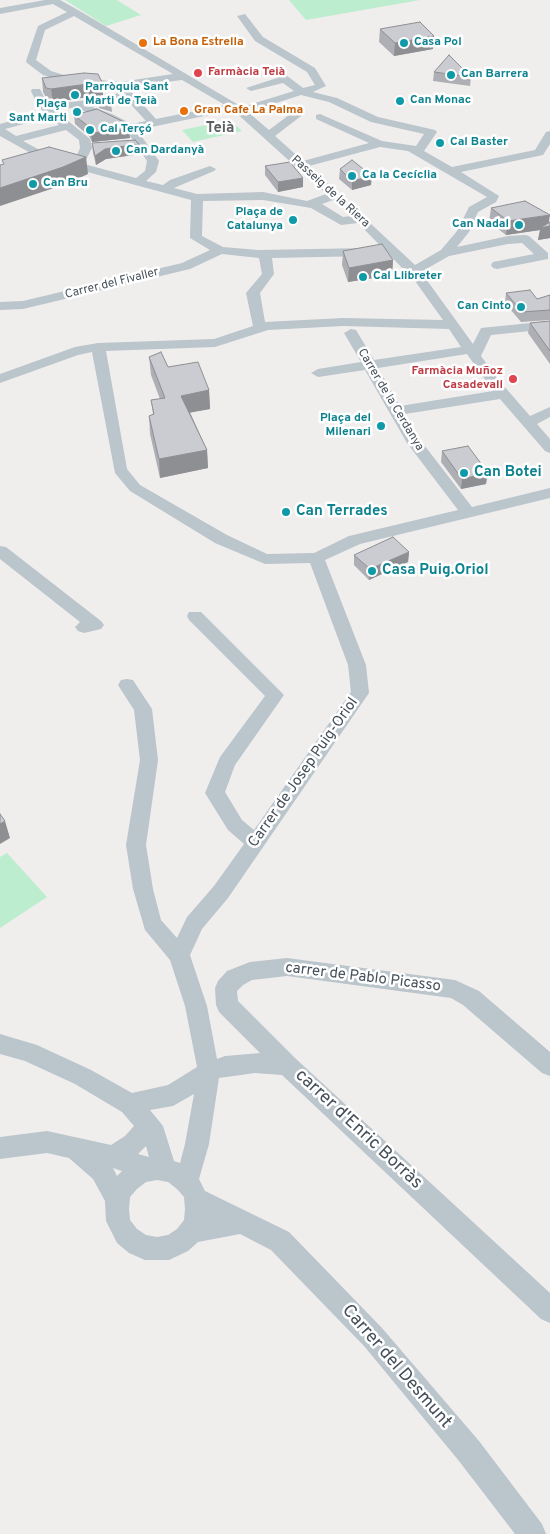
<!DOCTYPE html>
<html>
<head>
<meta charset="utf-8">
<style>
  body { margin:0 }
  canvas { display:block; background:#f0eded }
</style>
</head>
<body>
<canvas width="550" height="1534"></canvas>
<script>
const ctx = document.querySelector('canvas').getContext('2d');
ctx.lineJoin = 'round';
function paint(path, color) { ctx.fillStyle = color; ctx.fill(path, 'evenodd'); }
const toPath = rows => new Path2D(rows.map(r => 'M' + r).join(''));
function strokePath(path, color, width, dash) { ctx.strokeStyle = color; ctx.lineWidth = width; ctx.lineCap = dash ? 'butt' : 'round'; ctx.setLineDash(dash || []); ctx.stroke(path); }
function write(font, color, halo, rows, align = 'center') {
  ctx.font = font + ' Overpass,sans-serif'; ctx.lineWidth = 5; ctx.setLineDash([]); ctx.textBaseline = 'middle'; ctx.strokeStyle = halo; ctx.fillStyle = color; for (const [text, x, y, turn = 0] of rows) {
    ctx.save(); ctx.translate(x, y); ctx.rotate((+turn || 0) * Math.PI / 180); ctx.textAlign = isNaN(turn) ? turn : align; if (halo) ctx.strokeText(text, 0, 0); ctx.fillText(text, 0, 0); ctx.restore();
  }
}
paint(toPath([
  [65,0,117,0,141,15,106,26],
  [289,0,420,0,306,20],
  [230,120,242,131,193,142,182,130],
  [7,853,47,897,0,928,0,857]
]), '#bcedce');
paint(toPath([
  [45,0,60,0,78,10,242,107,294,91,283,83,251,91,246,88,277,78,278,75,286,75,303,88,315,85,307,72,255,41,237,16,245,14,263,37,315,68,326,86,313,92,337,98,378,117,435,130,437,132,424,151,452,167,535,150,546,132,550,131,550,144,543,155,461,172,499,196,496,202,478,212,469,232,457,247,508,236,525,235,529,236,548,253,548,259,497,269,493,268,491,265,493,262,534,254,522,243,508,244,449,256,421,272,473,344,481,328,550,321,550,329,491,335,481,356,497,378,530,416,550,407,550,417,537,424,550,439,550,453,545,451,500,399,405,414,421,441,472,507,550,488,550,498,360,544,325,560,366,665,369,693,228,898,202,929,190,955,207,1006,217,1059,225,1056,260,1053,219,1012,216,1005,215,988,218,981,227,971,250,962,287,958,455,980,479,991,550,1052,550,1076,542,1073,463,1005,451,998,287,976,252,980,243,985,237,991,238,1001,295,1058,550,1293,550,1323,541,1319,282,1075,255,1073,219,1078,209,1144,199,1179,205,1191,289,1232,382,1328,479,1441,542,1524,546,1534,515,1534,459,1461,364,1346,271,1250,240,1234,198,1242,188,1251,169,1260,145,1260,129,1253,117,1243,106,1221,105,1201,93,1179,69,1158,47,1153,0,1159,0,1137,47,1131,111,1145,125,1136,134,1126,122,1112,75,1084,25,1061,0,1054,0,1034,37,1045,91,1070,132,1093,168,1085,197,1067,185,1006,170,960,145,930,133,889,126,845,140,760,134,710,118,685,121,680,127,679,133,680,152,709,158,760,146,845,153,889,161,920,177,938,187,917,214,886,244,844,228,830,205,793,220,757,265,696,189,620,187,616,189,612,201,612,284,695,235,765,225,792,242,820,254,830,351,692,348,665,310,563,265,564,215,543,130,491,115,473,92,352,78,355,0,383,0,374,75,347,98,343,214,339,253,326,246,293,262,274,259,258,222,254,190,269,23,309,0,310,0,302,23,301,182,263,210,250,190,238,191,200,43,160,0,136,0,124,44,112,38,106,31,91,32,89,40,89,48,105,110,97,120,92,117,88,65,82,43,75,27,63,26,61,38,26,67,12,53,4,0,14,0,8,45,0],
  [74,16,173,74,120,82,70,77,51,71,36,60,45,30,74,16],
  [182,80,225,105,156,119,127,87,182,80],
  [301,95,329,102,371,122,424,134,416,146,382,141,320,114,316,115,316,119,369,143,303,161,275,136,305,113,305,109,285,106,279,111,280,113,293,112,269,130,248,112,301,95],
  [125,98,146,121,132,124,112,114,92,107,117,102,125,98],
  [80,107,81,110,104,118,126,130,147,161,145,171,136,178,84,164,92,148,90,139,55,110,80,107],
  [233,110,296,167,326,194,307,201,263,192,197,194,174,188,214,171,216,169,210,166,170,180,163,185,146,181,156,172,159,161,137,130,233,110],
  [50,117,59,125,16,136,5,129,50,117],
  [66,130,79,140,80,148,74,162,51,156,23,141,66,130],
  [380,147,408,151,487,197,469,207,457,231,441,250,415,265,309,166,380,147],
  [263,200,311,208,341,225,358,223,415,281,443,320,343,318,265,322,260,293,274,274,272,258,368,256,374,252,368,248,258,250,223,247,202,236,203,201,263,200],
  [333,200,351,216,343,217,322,204,333,200],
  [343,326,449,329,461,347,374,360,356,330,351,329,344,333,361,362,318,369,311,373,318,377,365,370,407,443,458,510,349,536,314,553,267,554,227,535,140,485,127,469,106,351,215,347,268,330,343,326],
  [467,354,493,391,400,406,378,368,467,354],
  [194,1094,185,1144,180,1163,174,1161,163,1126,150,1110,173,1106,194,1094],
  [146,1146,149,1157,138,1154,146,1146],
  [113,1168,122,1171,117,1176,113,1168],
  [157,1180,168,1182,177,1189,184,1197,185,1209,184,1220,177,1229,168,1235,157,1237,146,1235,137,1229,130,1220,129,1209,130,1197,137,1189,146,1182,157,1180],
  [0,546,6,547,101,621,104,625,101,629,84,633,78,631,75,627,80,622,0,559,0,546]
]), '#bbc5cc');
paint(toPath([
  [380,29,434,36,433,49,394,56,379,42],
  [434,72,471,77,470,86,433,81],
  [42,78,103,95,53,102,48,101,43,92],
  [98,98,111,103,112,112,99,108],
  [74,115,130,138,92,142,89,136,75,124],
  [92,143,139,144,140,154,106,159,96,165,93,153],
  [265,166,303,178,303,187,278,192,265,175],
  [340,169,371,185,352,190,339,179],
  [491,208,549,222,550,222,550,238,538,240,540,230,506,235,489,222],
  [343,251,393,260,392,275,348,282,342,265],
  [506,293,537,299,550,295,550,320,521,322,505,303],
  [550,321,550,364,528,333,530,323],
  [149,357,209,390,210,409,190,412,207,450,208,468,160,478,150,434,149,416,153,414,151,400,160,399,151,375],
  [442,451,486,484,461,489,441,462],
  [409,552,408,562,369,580,354,565,354,555]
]), '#aeafb5');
paint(toPath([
  [434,36,433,49,394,56,395,43],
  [102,82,103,95,53,102,51,89],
  [129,129,130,138,92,142,91,133],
  [139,144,140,154,106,159,96,165,95,156,105,149],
  [86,157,88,174,66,184,0,206,0,188],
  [372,176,371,185,352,190,352,181],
  [303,178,303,187,278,192,278,182],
  [550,215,548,227,550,226,550,238,538,240,540,230,506,235,508,221],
  [393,260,392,275,348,282,349,268],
  [209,390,210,409,183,414,181,396],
  [207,450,208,468,160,478,159,459],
  [488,473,486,484,461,489,462,479],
  [409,552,408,562,369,580,370,569],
  [5,821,10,838,0,844,0,824]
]), '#8d8f93');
const building = toPath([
  [420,22,434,36,395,43,380,29,420,22],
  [449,55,471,77,434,72,449,55],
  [84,73,98,74,102,82,51,89,46,88,42,78,84,73],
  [108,96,111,103,98,98,108,96],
  [97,109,124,122,129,129,91,133,88,126,74,115,97,109],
  [135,140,139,144,105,149,95,156,92,143,135,140],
  [49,147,86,157,63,167,0,188,0,165,4,164,2,160,49,147],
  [352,160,372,176,352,181,340,169,352,160],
  [290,162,303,178,278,182,265,166,290,162],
  [525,201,550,215,508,221,491,208,525,201],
  [550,222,550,226,540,228,550,222],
  [382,244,393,260,349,268,343,251,382,244],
  [530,290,537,299,550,295,550,310,522,312,506,293,530,290],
  [550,321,550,351,530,323,550,321],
  [161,352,168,367,198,362,209,390,181,396,207,450,159,459,149,416,154,414,151,400,165,398,149,357,161,352],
  [468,446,488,473,462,479,442,451,468,446],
  [393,537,409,552,370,569,354,555,393,537],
  [0,814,5,821,0,824,0,814]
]);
paint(building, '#caccd2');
strokePath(building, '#8d8f93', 1);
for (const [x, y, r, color] of [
  [143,43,5,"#e8710a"],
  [404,43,5,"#0f9aa8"],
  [198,73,5,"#e0444e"],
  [451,75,5,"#0f9aa8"],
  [75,95,5,"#0f9aa8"],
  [400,101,5,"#0f9aa8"],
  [184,111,5,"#e8710a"],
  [77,112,5,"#0f9aa8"],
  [90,130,5,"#0f9aa8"],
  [440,143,5,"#0f9aa8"],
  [116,151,5,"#0f9aa8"],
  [352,176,5,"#0f9aa8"],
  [33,184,5,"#0f9aa8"],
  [293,220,5,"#0f9aa8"],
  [519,225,5,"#0f9aa8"],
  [363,277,5,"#0f9aa8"],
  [521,307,5,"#0f9aa8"],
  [513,379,5,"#e0444e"],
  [381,426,5,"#0f9aa8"],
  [464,473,5,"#0f9aa8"],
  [286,512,5,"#0f9aa8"],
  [372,571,5,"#0f9aa8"]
]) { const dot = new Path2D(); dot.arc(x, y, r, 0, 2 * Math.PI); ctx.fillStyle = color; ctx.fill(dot); strokePath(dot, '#fff', 2); }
write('bold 12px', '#c56008', '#fff', [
  ["La Bona Estrella",153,43],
  ["Gran Cafe La Palma",194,111]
], 'left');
write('bold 12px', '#0d838f', '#fff', [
  ["Casa Pol",414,43],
  ["Can Barrera",461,75],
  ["Parròquia Sant",85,88],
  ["Marti de Teià",85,102],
  ["Can Monac",410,101],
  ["Plaça",67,105,"right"],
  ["Sant Marti",67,119,"right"],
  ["Cal Terçó",100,130],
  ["Cal Baster",450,143],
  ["Can Dardanyà",126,151],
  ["Ca la Cecíclia",362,176],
  ["Can Bru",43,184],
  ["Plaça de",283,213,"right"],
  ["Catalunya",283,227,"right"],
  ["Can Nadal",509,225,"right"],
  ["Cal Llibreter",373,277],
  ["Can Cinto",511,307,"right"],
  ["Plaça del",371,419,"right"],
  ["Milenari",371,433,"right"]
], 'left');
write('bold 12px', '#be3a42', '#fff', [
  ["Farmàcia Teià",208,73],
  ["Farmàcia Muñoz",503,372,"right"],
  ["Casadevall",503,386,"right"]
], 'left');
write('12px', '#46505a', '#fff', [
  ["Passeig de la Riera",330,192,42],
  ["Carrer del Fivaller",112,284,-14],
  ["Carrer de la Cerdanya",390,400,59]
]);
write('bold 15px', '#5a5d62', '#fff', [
  ["Teià",220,129]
]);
write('bold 15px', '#0d838f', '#fff', [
  ["Can Botei",474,473],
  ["Can Terrades",296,512],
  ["Casa Puig.Oriol",382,571]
], 'left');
write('15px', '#46505a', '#fff', [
  ["Carrer de Josep Puig-Oriol",304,773,-55],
  ["carrer de Pablo Picasso",363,978,7]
]);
write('18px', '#46505a', '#fff', [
  ["carrer d'Enric Borràs",358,1130,43],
  ["Carrer del Desmunt",396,1367,49]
]);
</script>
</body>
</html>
